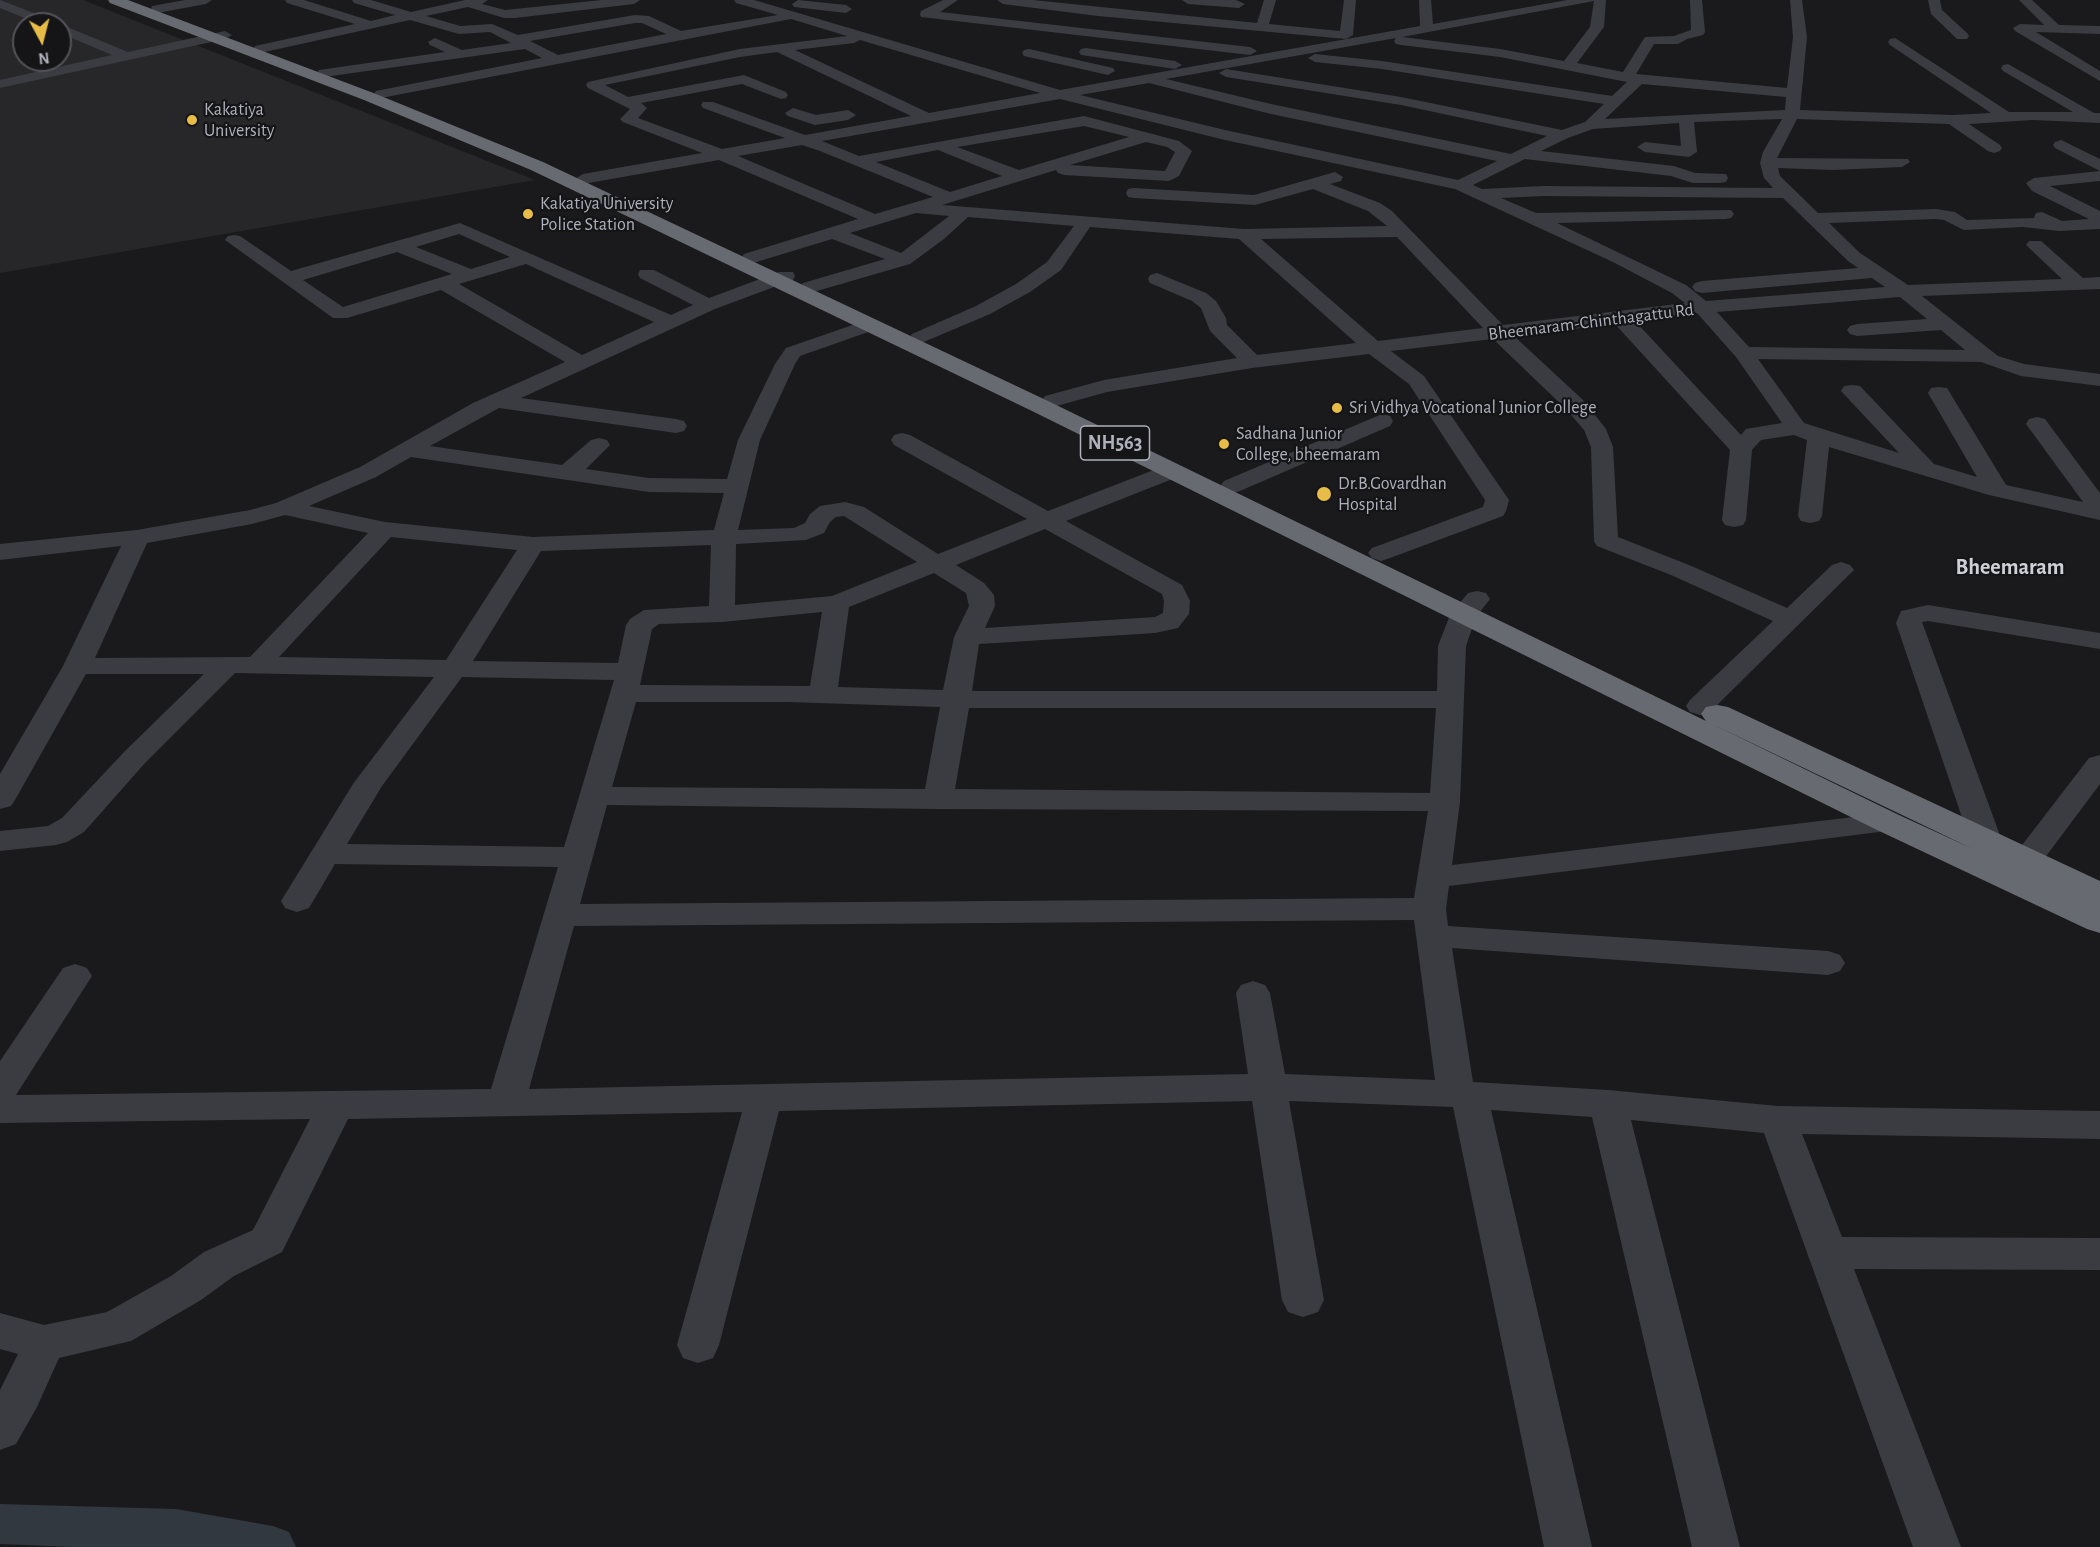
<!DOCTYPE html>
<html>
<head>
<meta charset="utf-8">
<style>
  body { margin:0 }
  #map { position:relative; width:2100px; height:1547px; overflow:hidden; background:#1a1a1c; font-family:"Alegreya Sans",sans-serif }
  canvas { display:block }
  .north { position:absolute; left:12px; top:12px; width:60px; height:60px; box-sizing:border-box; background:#151517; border:2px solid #525359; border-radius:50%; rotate:173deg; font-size:16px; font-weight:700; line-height:24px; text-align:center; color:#aeb1bb }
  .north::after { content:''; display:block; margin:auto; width:21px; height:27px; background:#e7bd48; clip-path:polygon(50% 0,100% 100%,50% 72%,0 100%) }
</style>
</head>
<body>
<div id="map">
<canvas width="2100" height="1547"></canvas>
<div class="north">N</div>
</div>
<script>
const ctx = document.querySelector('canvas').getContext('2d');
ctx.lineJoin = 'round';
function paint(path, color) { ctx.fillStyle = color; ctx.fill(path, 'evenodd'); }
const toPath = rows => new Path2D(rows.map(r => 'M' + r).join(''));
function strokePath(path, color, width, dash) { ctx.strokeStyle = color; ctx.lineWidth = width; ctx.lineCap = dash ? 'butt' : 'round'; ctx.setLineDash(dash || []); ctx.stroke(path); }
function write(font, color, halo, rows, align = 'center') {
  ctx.font = font + ' "Alegreya Sans",sans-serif'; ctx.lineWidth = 4.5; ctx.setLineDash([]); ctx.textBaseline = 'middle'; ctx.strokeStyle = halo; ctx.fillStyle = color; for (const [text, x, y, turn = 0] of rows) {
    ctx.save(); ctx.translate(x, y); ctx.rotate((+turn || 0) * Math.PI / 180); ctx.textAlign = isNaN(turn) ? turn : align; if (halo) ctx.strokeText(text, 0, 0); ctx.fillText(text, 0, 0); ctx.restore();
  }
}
paint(toPath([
  [0,0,83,0,535,180,0,273],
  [24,24,60,24,60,60,24,60]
]), '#272629');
paint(toPath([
  [0,1504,176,1509,273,1526,289,1532,296,1547,72,1547,0,1544,0,1504]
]), '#313840');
paint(toPath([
  [0,0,55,21,57,24,39,24,0,8,0,0],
  [185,0,212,0,206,4,157,13,151,9,152,6,185,0],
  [285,0,304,0,371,21,395,15,354,3,352,0,371,0,411,12,465,0,488,0,482,4,505,10,602,0,640,0,634,4,515,18,504,18,468,7,426,16,460,26,492,24,518,35,635,15,649,16,681,31,778,15,736,3,734,0,754,0,1060,90,1420,26,1419,0,1431,0,1433,24,1567,0,1606,0,1604,27,1577,63,1623,72,1645,37,1674,36,1691,30,1690,0,1702,0,1705,32,1703,35,1687,39,1678,44,1654,44,1636,74,1787,88,1793,37,1790,0,1802,0,1807,37,1800,110,1953,115,1991,113,1890,45,1888,42,1890,39,1895,38,2009,112,2073,112,2003,71,2001,68,2003,65,2008,64,2094,113,2100,113,2100,123,2033,120,1969,124,2000,145,2002,148,2000,151,1994,153,1988,151,1949,124,1797,119,1777,158,1908,159,1910,162,1902,167,1833,170,1778,168,1780,176,1818,213,1936,209,1955,212,1967,220,2034,218,2036,213,2042,212,2062,221,2089,219,2032,191,2026,183,2034,178,2100,171,2100,181,2050,186,2100,211,2100,229,2059,231,2023,227,1964,230,1944,220,1936,219,1829,223,1860,253,1908,285,2062,279,2026,245,2029,241,2041,241,2083,278,2100,277,2100,289,1922,296,1998,356,2024,364,2100,374,2100,386,2021,376,1981,362,1758,359,1804,423,1899,453,1841,391,1844,386,1852,385,1860,386,1934,464,1977,477,1928,393,1931,388,1939,387,1947,388,2006,485,2083,502,2026,424,2029,419,2037,417,2045,419,2100,493,2100,520,1989,495,1829,447,1822,516,1819,521,1810,523,1801,521,1798,516,1807,440,1794,435,1761,440,1752,450,1746,520,1743,525,1734,527,1725,525,1722,520,1730,450,1615,324,1514,336,1583,400,1606,429,1613,447,1618,537,1689,565,1787,608,1832,565,1841,562,1850,565,1854,570,1710,712,1700,715,1690,712,1686,706,1690,700,1773,621,1671,575,1597,546,1594,541,1591,447,1584,430,1567,410,1493,339,1391,351,1424,376,1509,500,1506,511,1503,516,1390,558,1381,561,1372,558,1368,553,1372,548,1483,507,1485,500,1409,384,1369,354,1252,368,1107,392,1053,407,1045,406,1042,401,1045,396,1104,380,1237,358,1210,331,1201,308,1192,301,1150,283,1148,279,1150,275,1157,273,1206,293,1216,301,1226,318,1227,325,1257,355,1356,343,1239,239,1090,227,1061,270,1030,292,990,314,919,344,912,342,909,338,912,334,976,306,1016,284,1047,262,1074,226,968,217,944,239,910,264,810,293,803,291,800,287,803,283,885,259,832,239,750,264,744,262,741,258,744,254,858,219,719,160,583,184,575,179,583,174,702,153,623,122,620,119,630,109,588,88,586,85,588,82,740,49,847,36,791,19,381,98,374,94,376,91,542,58,525,49,324,77,319,76,317,73,319,70,445,52,430,45,428,42,435,38,462,50,511,43,490,32,459,34,410,20,260,53,255,52,253,49,255,46,355,24,287,3,285,0],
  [1594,1,1590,27,1564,61,1500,49,1402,37,1594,1],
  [635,23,642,23,666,34,558,55,530,41,635,23],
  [1396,38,1394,41,1396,44,1401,45,1500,57,1627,82,1612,96,1382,61,1315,54,1308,58,1315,62,1382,69,1604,104,1585,122,1562,130,1401,97,1226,69,1219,73,1226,77,1401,105,1547,136,1511,154,1271,104,1166,79,1396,38],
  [860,40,1040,93,929,113,795,50,854,43,860,40],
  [777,52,911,116,805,135,713,102,703,102,701,105,703,108,785,138,722,149,638,118,647,108,641,103,742,84,781,99,786,98,788,95,786,92,744,75,628,97,605,85,740,57,777,52],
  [1149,83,1271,114,1497,161,1458,180,1225,130,1080,95,1149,83],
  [1642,84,1786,97,1785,110,1605,119,1642,84],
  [1060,99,1225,140,1455,189,1613,262,1672,293,1685,303,1503,325,1392,211,1380,203,1330,184,1341,181,1343,177,1335,172,1254,195,1134,188,1128,189,1126,193,1128,197,1134,198,1255,205,1313,189,1368,211,1387,226,1244,229,942,205,1056,170,1058,173,1064,175,1169,181,1179,176,1192,151,1179,141,1084,116,859,156,822,141,1060,99],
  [1782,119,1763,152,1760,163,1764,178,1773,188,1544,186,1482,189,1473,185,1525,159,1671,176,1693,183,1720,183,1726,182,1728,178,1726,174,1695,173,1674,166,1541,151,1568,138,1593,129,1679,123,1681,146,1645,142,1637,147,1645,152,1689,157,1697,152,1694,122,1782,119],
  [1084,126,1129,137,1019,170,957,147,1084,126],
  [1146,142,1167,147,1175,152,1165,171,1070,165,1146,142],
  [802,145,820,151,933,197,875,214,738,156,802,145],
  [938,150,1002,176,950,192,876,162,938,150],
  [1544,196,1783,198,1848,261,1858,268,1702,281,1695,283,1692,287,1695,291,1702,293,1872,278,1885,287,1706,301,1686,285,1557,223,1725,219,1731,218,1734,214,1731,210,1536,213,1501,198,1544,196],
  [916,213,949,216,901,253,850,233,916,213],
  [1397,237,1483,328,1378,341,1261,239,1397,237],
  [1900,297,1927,319,1857,324,1850,326,1847,330,1850,334,1857,336,1941,330,1965,350,1749,347,1717,312,1900,297],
  [1697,313,1736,357,1782,423,1746,429,1741,435,1635,321,1697,313],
  [798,0,846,5,852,9,846,13,794,7,792,4,798,0],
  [943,0,958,0,940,12,1250,47,1257,51,1250,55,921,17,920,14,921,11,943,0],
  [997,0,1033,0,1257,23,1264,0,1276,0,1269,24,1340,31,1344,0,1356,0,1353,35,1346,39,1098,16,1003,4,997,0],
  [1182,0,1236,0,1245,4,1239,8,1188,4,1182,0],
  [1928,0,1940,0,1942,10,1967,33,1969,36,1967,39,1957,39,1931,14,1928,0],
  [2019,0,2032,0,2059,25,2100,26,2100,34,2036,32,2100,71,2100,81,2015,31,2013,28,2020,24,2044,25,2019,0],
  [60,24,128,52,225,31,232,35,225,39,0,88,0,80,112,55,60,33,60,24],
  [1086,48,1175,61,1182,65,1175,69,1081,55,1079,52,1081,49,1086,48],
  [1029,49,1113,68,1115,71,1108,75,1024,56,1022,53,1024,50,1029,49],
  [793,108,816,115,848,110,856,115,848,120,815,125,788,116,785,113,793,108],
  [2061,140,2100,159,2100,171,2055,148,2053,145,2055,142,2061,140],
  [460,223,671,315,693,305,640,278,638,274,640,270,654,270,709,298,779,272,793,272,795,276,793,280,715,309,521,398,676,419,684,421,687,426,684,431,676,433,499,408,430,446,562,465,591,440,599,438,607,440,610,445,586,469,649,478,727,479,738,440,775,364,786,348,867,320,874,322,877,326,874,330,800,356,795,364,760,440,738,530,794,528,805,523,810,514,820,506,845,502,864,507,938,554,1027,519,894,445,891,440,894,435,902,433,910,435,1048,511,1164,466,1172,464,1180,466,1184,471,1180,476,1066,521,1182,585,1190,601,1189,614,1178,628,1155,633,979,644,972,691,1437,691,1438,646,1450,615,1468,593,1477,591,1486,593,1490,599,1476,617,1466,646,1460,802,1452,865,1887,813,1898,815,1903,822,1898,829,1887,831,1449,886,1446,909,1448,926,1828,951,1840,955,1845,963,1840,971,1828,975,1452,948,1473,1082,1608,1090,1778,1106,2100,1111,2100,1139,1802,1134,1842,1237,2100,1238,2100,1270,1854,1269,1961,1547,1913,1547,1764,1133,1631,1120,1740,1547,1692,1547,1592,1117,1491,1110,1592,1547,1544,1547,1453,1107,1289,1101,1324,1300,1318,1312,1303,1317,1288,1312,1282,1300,1252,1101,779,1111,719,1345,713,1358,698,1363,683,1358,677,1345,742,1112,348,1119,282,1252,234,1276,201,1300,131,1341,59,1358,37,1407,16,1444,0,1450,0,1390,18,1354,0,1349,0,1313,44,1325,107,1312,171,1276,204,1252,253,1230,310,1119,0,1123,0,1061,63,968,75,964,87,968,92,976,16,1095,491,1089,558,867,335,864,309,908,297,912,285,908,281,901,353,784,434,677,235,673,145,763,84,832,67,842,56,845,0,851,0,831,48,826,62,818,125,751,204,674,86,674,15,800,11,806,0,809,0,774,63,666,121,546,0,560,0,544,137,530,250,510,276,503,360,467,473,403,565,362,441,290,347,318,333,318,225,240,228,236,234,235,240,236,291,271,460,223],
  [459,234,510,257,471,269,416,247,459,234],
  [397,252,452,274,343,307,303,280,397,252],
  [526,264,654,322,582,355,459,284,526,264],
  [411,457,649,492,724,493,714,530,533,537,385,522,309,506,376,477,411,457],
  [285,515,368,533,250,657,95,658,147,543,252,524,285,515],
  [844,516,917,562,832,596,735,605,736,544,806,540,824,533,830,522,836,517,844,516],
  [1045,529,1162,594,1164,601,1163,613,1155,617,985,628,995,606,994,595,984,583,956,565,1045,529],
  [391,537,517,550,446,660,279,657,391,537],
  [711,545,709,606,644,610,630,619,626,625,618,663,473,661,541,551,711,545],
  [934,573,966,593,969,606,954,637,943,690,838,687,849,607,934,573],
  [822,612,810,686,640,685,652,629,659,624,722,622,822,612],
  [462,677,614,680,564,847,347,844,382,786,462,677],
  [636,702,788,702,940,707,925,789,612,787,636,702],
  [969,708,1436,708,1430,793,955,789,969,708],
  [607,805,938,809,1428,811,1414,898,580,904,607,805],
  [1414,920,1435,1080,1285,1074,1270,993,1265,985,1253,981,1241,985,1236,993,1248,1074,529,1089,574,926,1414,920],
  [1382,414,1390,416,1393,421,1390,426,1240,491,1232,493,1224,491,1220,486,1224,481,1382,414],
  [1928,605,2100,633,2100,649,1928,621,1922,622,2002,841,1997,848,1986,851,1975,848,1970,841,1896,623,1901,611,1928,605],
  [2100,755,2100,784,2038,867,2027,870,2016,867,2011,860,2016,853,2089,758,2100,755]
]), '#3b3c41');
paint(toPath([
  [108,0,128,0,376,94,543,162,1048,401,1706,721,1701,714,1706,707,1717,705,1728,707,2100,881,2100,933,2087,929,1875,829,1032,411,531,170,364,100,110,3,108,0],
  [1710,723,1971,848,1899,815,1710,723]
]), '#686a72');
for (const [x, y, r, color] of [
  [192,120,6,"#e7bd48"],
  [528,214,6,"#e7bd48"],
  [1337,408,6,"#e7bd48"],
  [1224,444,6,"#e7bd48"],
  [1324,494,8,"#e7bd48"]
]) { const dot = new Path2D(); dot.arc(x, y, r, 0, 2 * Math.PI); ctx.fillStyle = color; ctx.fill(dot); strokePath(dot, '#151517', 2); }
write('18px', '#aeb1bb', '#151517', [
  ["Kakatiya",204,110],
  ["University",204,131],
  ["Kakatiya University",540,204],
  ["Police Station",540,225],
  ["Sri Vidhya Vocational Junior College",1349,408],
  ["Sadhana Junior",1236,434],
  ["College, bheemaram",1236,455],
  ["Dr.B.Govardhan",1338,484],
  ["Hospital",1338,505]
], 'left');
write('18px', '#aeb1bb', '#151517', [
  ["Bheemaram-Chinthagattu Rd",1591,322,-7]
]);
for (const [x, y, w] of [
  [1115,443,69]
]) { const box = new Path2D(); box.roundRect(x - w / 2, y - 17, w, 34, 4.5); ctx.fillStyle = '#151517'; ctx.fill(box); strokePath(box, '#aeb1bb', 1.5); }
write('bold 20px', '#aeb1bb', null, [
  ["NH563",1115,443]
]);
write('bold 22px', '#ced0d7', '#151517', [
  ["Bheemaram",2010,567]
]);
</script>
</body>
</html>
